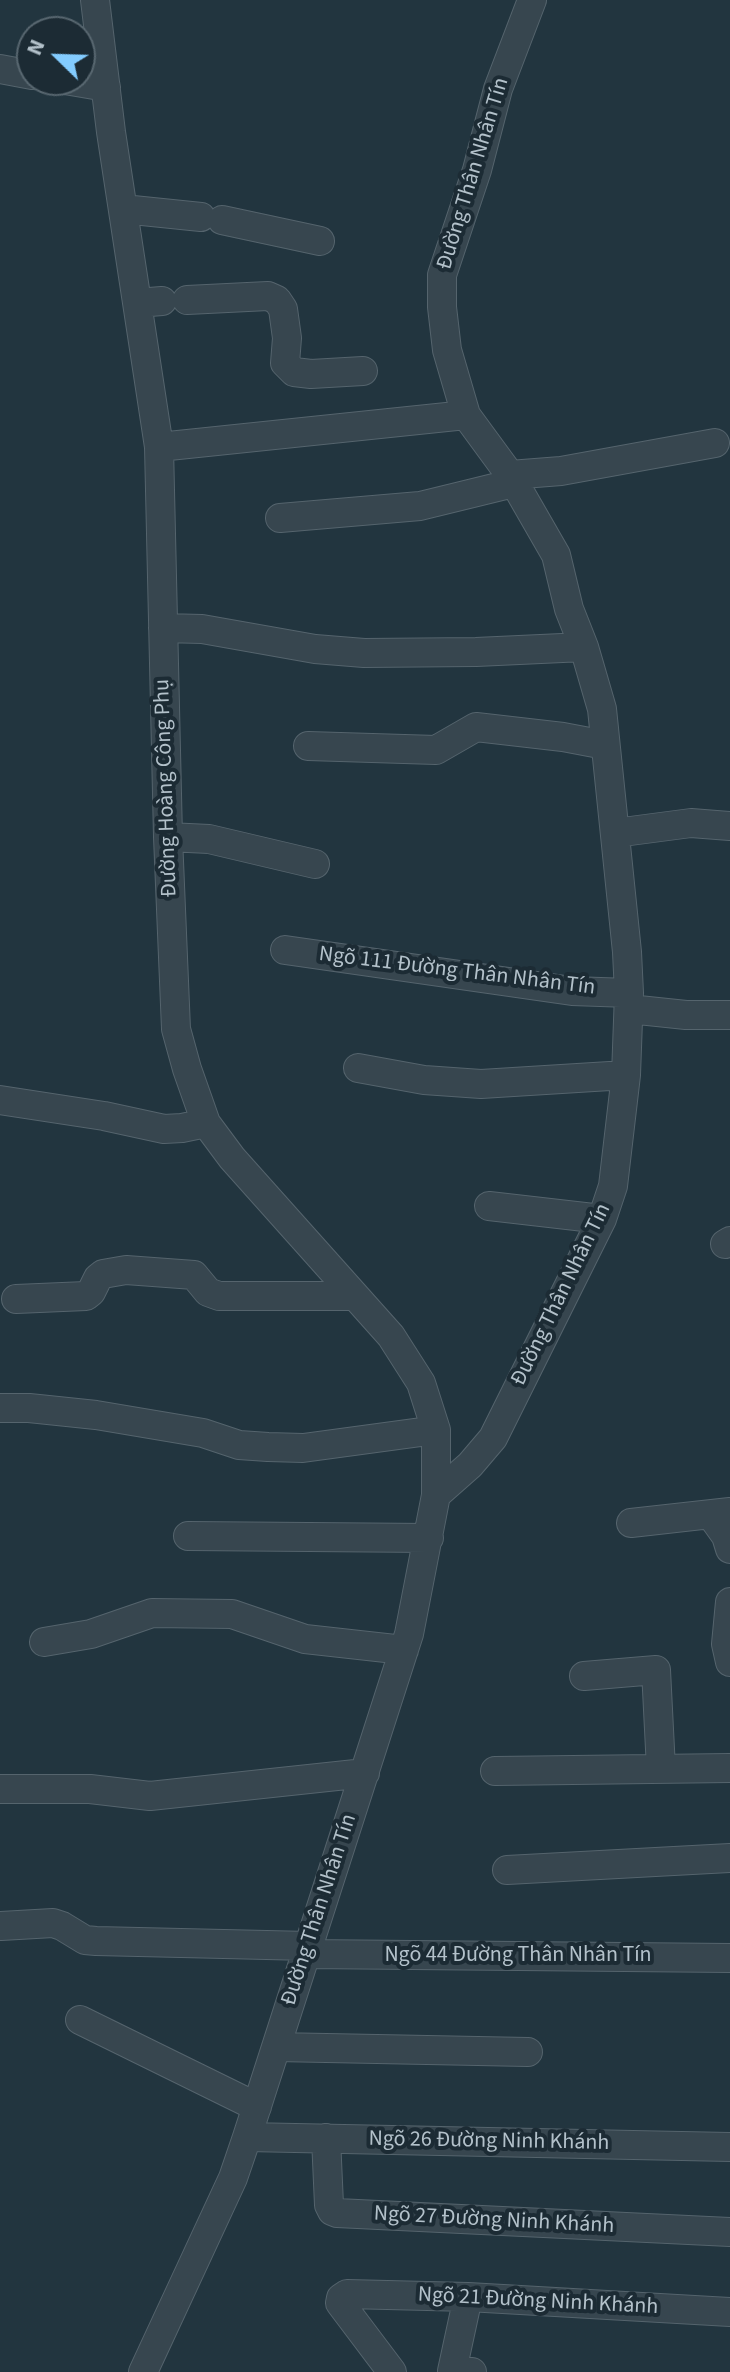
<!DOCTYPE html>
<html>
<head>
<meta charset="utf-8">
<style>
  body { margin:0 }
  #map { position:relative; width:730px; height:2372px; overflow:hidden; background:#22353f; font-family:"Source Sans 3",sans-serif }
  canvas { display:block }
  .north { position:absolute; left:16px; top:16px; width:80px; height:80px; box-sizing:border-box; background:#1c2b34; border:2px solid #586770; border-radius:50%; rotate:293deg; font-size:22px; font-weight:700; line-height:32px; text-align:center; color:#b3c1ca }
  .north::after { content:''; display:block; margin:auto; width:28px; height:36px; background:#83ccff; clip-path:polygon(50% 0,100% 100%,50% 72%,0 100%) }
</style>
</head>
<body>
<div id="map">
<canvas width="730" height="2372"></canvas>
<div class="north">N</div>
</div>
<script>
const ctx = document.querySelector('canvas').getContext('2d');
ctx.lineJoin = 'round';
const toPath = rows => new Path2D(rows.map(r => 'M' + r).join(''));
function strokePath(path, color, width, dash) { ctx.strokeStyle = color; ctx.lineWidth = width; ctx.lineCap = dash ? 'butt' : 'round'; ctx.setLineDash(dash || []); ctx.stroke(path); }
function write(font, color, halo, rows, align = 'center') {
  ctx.font = font + ' "Source Sans 3",sans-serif'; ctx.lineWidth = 8; ctx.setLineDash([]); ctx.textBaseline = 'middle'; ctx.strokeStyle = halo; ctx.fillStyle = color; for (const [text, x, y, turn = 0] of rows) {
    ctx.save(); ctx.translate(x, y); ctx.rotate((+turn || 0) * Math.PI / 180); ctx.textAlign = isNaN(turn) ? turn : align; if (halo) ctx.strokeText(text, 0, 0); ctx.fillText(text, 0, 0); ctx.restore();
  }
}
const minor = toPath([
  [95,0,111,132,159,447,168,837,176,1029,187,1069,206,1123,232,1158,391,1336,421,1383,436,1430,436,1495],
  [0,69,32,75],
  [65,80,106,87],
  [123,209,201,217],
  [222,220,320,241],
  [187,300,268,296,277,300,283,309,287,338,285,363,294,372,311,374,363,371],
  [137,303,162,301],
  [159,447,466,415],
  [510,475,561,471,715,443],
  [280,518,420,506,514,483],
  [163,628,202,629,315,649,364,653,476,652,584,647],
  [308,746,436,750,476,727,563,737,605,745],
  [615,833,691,823,730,826],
  [168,837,209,839,315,864],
  [285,950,572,991,629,993],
  [629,1009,686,1015,730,1015],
  [358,1068,424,1080,481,1084,626,1075],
  [0,1100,104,1116,164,1129,182,1128,206,1123],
  [489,1206,602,1219],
  [725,1244,730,1241],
  [16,1299,86,1296,91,1292,98,1278,103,1274,126,1270,194,1275,208,1292,219,1296,355,1296],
  [0,1408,29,1408,96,1415,203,1433,239,1445,268,1447,303,1448,436,1430],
  [711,1515,726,1536,730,1549],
  [631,1523,730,1512],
  [188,1536,429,1538],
  [730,1602,726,1644,730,1662],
  [44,1642,91,1634,152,1613,232,1614,305,1639,404,1650],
  [584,1676,656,1670,661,1769],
  [495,1771,730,1768],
  [0,1789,90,1789,150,1796,365,1773],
  [507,1870,730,1858],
  [1,1926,53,1923,62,1926,85,1940,96,1941,309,1946],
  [306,1954,730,1958],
  [80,2020,257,2107],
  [276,2047,528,2052],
  [247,2137,730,2147],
  [326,2138,329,2205,332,2211,337,2213,730,2232],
  [468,2297,452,2371,472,2372],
  [143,2372,233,2178,247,2137,409,1634,436,1495,470,1465,493,1438,602,1219,613,1186,626,1075,629,993,627,952,602,709,584,647,569,609,556,555,510,475,466,415,447,350,442,307,442,275,477,170,498,89,532,0],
  [392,2372,340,2303,341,2298,347,2294,468,2297,730,2312]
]);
strokePath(minor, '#55646d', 30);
strokePath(minor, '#37464f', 28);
write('22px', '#b3c1ca', '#1c2b34', [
  ["Đường Thân Nhân Tín",474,174,-73],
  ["Đường Hoàng Công Phụ",167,788,-92],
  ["Ngõ 111 Đường Thân Nhân Tín",457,972,7],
  ["Đường Thân Nhân Tín",562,1295,-64],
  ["Đường Thân Nhân Tín",320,1910,-72],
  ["Ngõ 44 Đường Thân Nhân Tín",518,1956],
  ["Ngõ 26 Đường Ninh Khánh",489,2142,1],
  ["Ngõ 27 Đường Ninh Khánh",494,2221,3],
  ["Ngõ 21 Đường Ninh Khánh",538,2302,3]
]);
</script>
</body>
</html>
